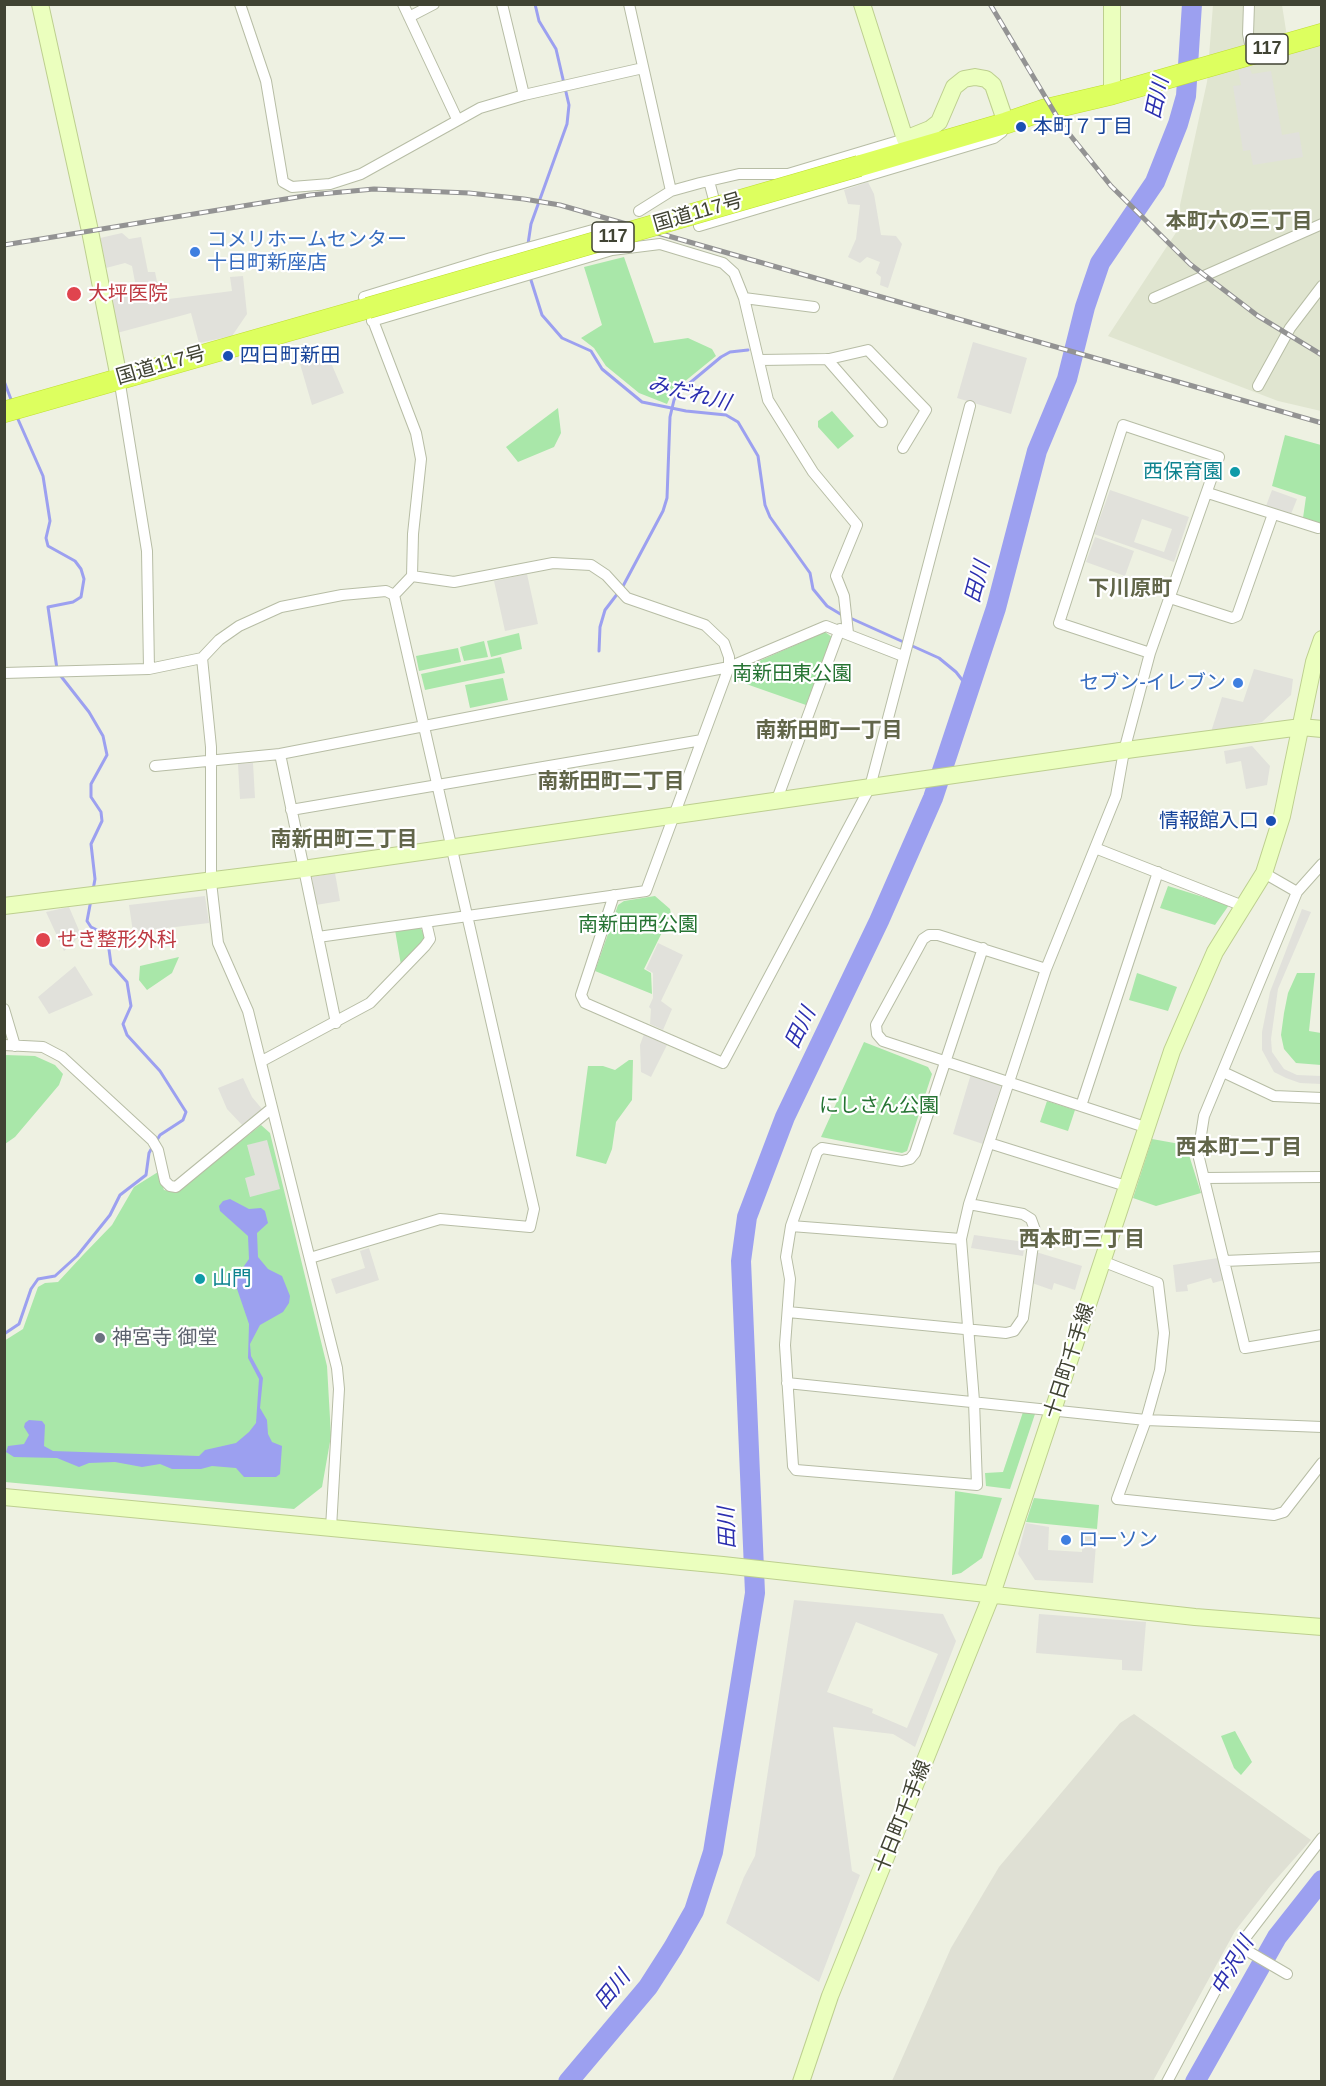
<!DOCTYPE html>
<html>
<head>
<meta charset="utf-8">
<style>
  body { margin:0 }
  #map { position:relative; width:1326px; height:2086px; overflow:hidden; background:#eef1e2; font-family:Helvetica,sans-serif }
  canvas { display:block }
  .frame { position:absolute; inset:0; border:6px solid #404333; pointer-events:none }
</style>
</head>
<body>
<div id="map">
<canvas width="1326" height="2086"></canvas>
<div class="frame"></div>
</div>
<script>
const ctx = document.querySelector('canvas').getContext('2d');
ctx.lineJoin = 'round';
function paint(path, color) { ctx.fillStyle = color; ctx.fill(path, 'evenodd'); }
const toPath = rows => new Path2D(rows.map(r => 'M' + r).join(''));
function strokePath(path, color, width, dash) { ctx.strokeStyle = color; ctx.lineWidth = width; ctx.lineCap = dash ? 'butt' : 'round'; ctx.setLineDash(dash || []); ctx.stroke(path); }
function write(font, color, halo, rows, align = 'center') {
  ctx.font = font + ' Helvetica,"Noto Sans JP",sans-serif'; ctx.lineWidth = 4.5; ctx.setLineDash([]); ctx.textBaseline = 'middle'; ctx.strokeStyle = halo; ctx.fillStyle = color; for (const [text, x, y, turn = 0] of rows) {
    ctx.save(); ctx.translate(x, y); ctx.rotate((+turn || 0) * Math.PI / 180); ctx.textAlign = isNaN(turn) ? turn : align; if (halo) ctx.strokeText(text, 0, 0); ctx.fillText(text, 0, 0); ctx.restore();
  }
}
paint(toPath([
  [1213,5,1282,5,1288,43,1321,34,1321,411,1278,401,1108,336,1181,225,1180,205,1207,82]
]), '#e0e5d0');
paint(toPath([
  [1134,1714,1311,1840,1271,1885,1235,1931,1153,2081,892,2081,951,1948,999,1867,1120,1723]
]), '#dfe0d4');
paint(toPath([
  [624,257,654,343,688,338,712,349,716,356,673,391,667,404,639,393,606,366,594,348,581,338,602,325,584,267],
  [558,408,561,433,554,447,518,462,506,447],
  [832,411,854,436,838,449,818,427,818,421],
  [1285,435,1321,445,1321,524,1303,518,1306,497,1272,486],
  [825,632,832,637,806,705,732,679,734,672],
  [519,633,522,649,491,657,487,641],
  [484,641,488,657,464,661,460,647],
  [458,648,461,662,419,671,416,656],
  [501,657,505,673,425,690,421,674],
  [503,678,508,700,470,708,465,685],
  [1168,886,1229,905,1215,925,1160,908],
  [655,896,670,909,671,914,644,969,651,973,652,994,595,971,618,905,624,901],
  [419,927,422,930,425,939,401,965,395,930],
  [179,957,172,973,147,990,139,980,140,966],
  [1137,973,1177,987,1168,1011,1129,1000],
  [1297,973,1315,973,1309,1031,1321,1033,1321,1065,1296,1063,1284,1049,1281,1035,1284,1013,1288,993],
  [864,1042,928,1067,932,1074,907,1151,902,1153,821,1137],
  [5,1055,35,1056,55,1065,63,1074,59,1085,15,1137,5,1144],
  [629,1060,633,1060,632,1100,616,1122,612,1149,606,1164,576,1156,588,1066,603,1066,615,1070],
  [1047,1101,1075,1110,1068,1131,1040,1122],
  [261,1125,270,1133,327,1366,331,1436,322,1487,294,1509,5,1482,4,1341,23,1329,38,1287,45,1283,58,1282,83,1255,112,1225,134,1187,158,1172,164,1190,177,1192],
  [1152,1139,1191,1146,1189,1155,1201,1193,1156,1206,1133,1198],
  [1023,1412,1035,1414,1010,1489,986,1486,985,1473,1003,1472],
  [955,1491,1002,1498,982,1558,961,1573,952,1575],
  [1034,1498,1099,1505,1097,1529,1026,1522],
  [1235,1731,1252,1762,1241,1775,1234,1768,1221,1736]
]), '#a9e7a9');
paint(toPath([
  [1249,67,1252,74,1271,71,1282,135,1299,132,1303,157,1253,165,1250,150,1243,151,1233,86,1241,85,1238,70],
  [868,182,874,194,881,235,896,236,902,244,888,288,880,285,881,277,876,273,880,262,867,257,860,263,848,257,856,239,860,205,848,204,844,190],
  [122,233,129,239,141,237,148,272,155,272,161,300,232,291,230,277,243,276,247,314,232,336,199,343,191,313,117,333,111,298,137,293,132,266,125,263,106,268,100,238],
  [973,342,1027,358,1011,414,957,398],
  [325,349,344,393,312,405,298,357],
  [1110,490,1189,517,1174,562,1094,534],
  [1142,519,1172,529,1164,552,1134,542],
  [1272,490,1297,499,1291,514,1266,506],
  [1095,537,1134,551,1125,576,1086,562],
  [527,574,538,624,505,631,494,581],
  [1254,669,1293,679,1291,695,1262,722,1211,732,1222,697,1243,702],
  [1252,746,1270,766,1267,785,1246,789,1241,761,1226,764,1224,751],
  [253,763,255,798,240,799,238,764],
  [335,873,340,901,316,905,312,877],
  [205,896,209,923,133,932,129,905],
  [69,907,81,935,64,951,46,912],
  [1302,909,1311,912,1278,989,1271,1039,1272,1052,1284,1069,1297,1075,1321,1076,1321,1084,1300,1083,1286,1078,1274,1072,1262,1050,1262,1032,1270,992],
  [658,943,683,955,661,1001,672,1009,663,1030,650,1024,651,1009,649,1007,653,998,653,973,646,969],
  [75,966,93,995,49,1014,38,997],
  [644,1034,667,1045,651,1077,641,1072,640,1045],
  [971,1074,1002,1083,983,1144,953,1134],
  [243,1078,252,1097,262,1109,243,1126,227,1109,218,1088],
  [267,1140,280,1189,250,1197,245,1178,255,1175,247,1145],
  [974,1235,1025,1242,1023,1256,971,1248],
  [369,1248,379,1280,336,1294,331,1279,365,1268,360,1251],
  [1036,1252,1082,1266,1075,1290,1054,1283,1052,1290,1032,1283],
  [1218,1258,1224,1280,1213,1283,1211,1278,1187,1285,1188,1291,1176,1292,1173,1265],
  [1026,1523,1049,1527,1048,1550,1082,1552,1083,1530,1097,1531,1093,1583,1035,1580,1018,1554],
  [794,1600,943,1614,956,1641,915,1747,893,1734,833,1727,852,1871,860,1875,819,1982,726,1923,744,1877,755,1856],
  [856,1622,938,1654,907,1728,872,1713,873,1709,827,1692],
  [1039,1614,1146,1622,1142,1671,1122,1670,1122,1660,1036,1653]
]), '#e1e1db');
paint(toPath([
  [230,1199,249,1209,261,1208,265,1211,268,1223,257,1233,258,1257,268,1269,282,1276,290,1296,289,1303,283,1312,260,1325,250,1344,251,1356,263,1378,260,1408,267,1420,268,1434,272,1442,282,1446,280,1474,276,1477,244,1477,236,1468,212,1466,201,1469,172,1469,160,1464,142,1467,115,1462,89,1463,79,1467,57,1458,14,1457,6,1452,8,1446,24,1444,29,1435,24,1427,25,1423,29,1420,42,1421,45,1425,44,1446,53,1451,199,1456,205,1450,236,1443,249,1432,256,1423,259,1379,248,1358,249,1324,234,1280,249,1259,248,1236,220,1211,219,1206,223,1201]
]), '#9ca0f0');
strokePath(toPath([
  [528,244,531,224,567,124,569,105,556,49,539,21,535,4],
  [530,277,542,315,562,338,591,351,602,369,642,402,686,411,726,415,738,422,758,456,765,505,770,517,810,573,813,589,827,606,842,615],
  [4,381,12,402],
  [17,417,43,476,50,521,46,538,48,546,75,561,81,569,84,579,81,597,73,602,48,607,57,669],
  [622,588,663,511,667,498,670,417,674,400,679,392,721,357,730,352,748,350],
  [848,617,939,658,956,672,970,690],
  [599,651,600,627,605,610,618,593],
  [60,675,89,712,103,736,107,755,91,784,91,797,101,812,102,821,91,844,95,879,93,890],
  [91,900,87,921,91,927,107,935,111,964,127,982,131,1006,123,1024,127,1035,160,1071,186,1112,183,1120,160,1135,157,1140],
  [4,1334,19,1324,31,1289,38,1279,55,1276,77,1256,110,1215,120,1195,146,1175,149,1153,153,1146]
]), '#9ca0f0', 3);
strokePath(toPath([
  [568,2082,648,1987,673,1948,694,1911,713,1852,755,1593,741,1261,747,1217,785,1117,879,921,933,798,996,608,1037,451,1067,379,1085,307,1100,263,1155,182,1178,124,1186,96,1192,4],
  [1195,2082,1277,1937,1322,1880]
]), '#9ca0f0', 20);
const street = toPath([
  [240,4,266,81,283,182,292,187,330,184,361,174,480,108,524,95,643,68],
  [403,4,457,119],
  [502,4,524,95],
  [629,4,671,191],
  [1249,4,1248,34,1252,53],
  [409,17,434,4],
  [709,181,717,211],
  [639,211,671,191,700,183,739,174,788,174,905,139],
  [699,226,994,138,1002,132],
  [744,298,814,307],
  [1154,298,1322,224],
  [372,321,612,250,660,244,723,263,734,273,744,298,768,400,813,472,857,525,836,576,844,596,848,633],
  [827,359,882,422],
  [760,360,829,359,868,350,926,410,903,448],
  [119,378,147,551,149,669],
  [1258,386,1290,328,1322,286],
  [1208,493,1318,528],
  [394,595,412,576,413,534,421,459,416,433,364,297,491,258,611,225],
  [1170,598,1232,618,1237,616,1273,514],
  [202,658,211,747,211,882,218,943,248,1011,337,1368,339,1389,331,1528],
  [4,673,149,669,202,658,219,640,239,626,281,607,342,595,386,591,394,595,534,1209,530,1227,440,1219,310,1258],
  [280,754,336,1023],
  [155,766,280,754,729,667,826,626,903,656],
  [776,802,840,629],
  [291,810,702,740],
  [1095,848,1243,906],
  [1322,864,1297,892,1204,1116,1198,1154,1245,1348,1322,1335],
  [1264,873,1297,892],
  [614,895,581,995,585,1003,723,1063,870,787,970,406],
  [318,937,646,891,729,667,729,657,724,643,705,625,627,598,606,575,591,565,553,563,454,582,412,576],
  [983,948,915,1153,910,1159,902,1161,822,1148,817,1152,791,1226,786,1257,790,1279,785,1345,793,1466,796,1470,977,1485,974,1401,961,1239,969,1204,1046,969,1116,796,1124,751,1150,653,1219,457,1123,425,1059,623,1150,653],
  [1046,969,938,935,929,935,923,939,876,1025,877,1034,883,1041,1145,1127],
  [4,1009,15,1046],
  [4,1045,43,1047,62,1057,152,1140,158,1150,165,1181,170,1186,176,1187,272,1108],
  [262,1061,370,1003,425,946,430,939,426,922],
  [1223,1072,1274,1096,1322,1098],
  [1081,1106,1158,872],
  [989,1143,1126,1186],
  [1205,1178,1322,1177],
  [791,1226,961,1239],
  [1102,1261,1158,1283,1164,1333,1160,1370,1146,1420,1117,1499,1274,1515,1284,1512,1322,1463],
  [1224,1261,1322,1257],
  [788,1312,1006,1333,1014,1331,1023,1318,1035,1230,1031,1219,1023,1214,969,1204],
  [787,1383,1146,1420,1322,1427],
  [1239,1946,1287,1974],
  [1167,2082,1239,1946,1322,1838]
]);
const secondary = toPath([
  [40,4,90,231,119,378],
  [862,4,905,139,930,129,939,122,954,87,964,79,975,77,986,79,993,85,1006,123],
  [1112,94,1112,4],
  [4,906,303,869,1134,749,1301,727,1322,729],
  [4,1497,723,1565,1195,1617,1322,1627],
  [801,2082,830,1996,992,1594,1172,1051,1215,952,1264,873,1282,816,1314,662,1322,639]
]);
const highway = toPath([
  [859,166,1006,123,1044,110,1112,94,1322,34],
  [4,412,368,308]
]);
strokePath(street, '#b7bda5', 12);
strokePath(secondary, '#bdcf8f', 18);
strokePath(highway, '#bfdf2f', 22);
strokePath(street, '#fff', 10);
strokePath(secondary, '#ebffbe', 16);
strokePath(highway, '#ddff5f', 21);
const rail = toPath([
  [990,4,1062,125,1111,186,1190,264,1258,316,1322,355],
  [4,245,310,195,374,189,469,193,524,199,560,205,1322,423]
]);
strokePath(rail, '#939393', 5);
strokePath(rail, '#fff', 3, [9]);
const highwayBridge = toPath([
  [368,308,859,166]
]);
strokePath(highwayBridge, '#bfdf2f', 22, []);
strokePath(highwayBridge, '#ddff5f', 21);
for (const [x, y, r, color] of [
  [1021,127,6,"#1a4fb4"],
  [195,252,6,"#3f7fe0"],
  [74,294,8,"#e0444e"],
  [228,356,6,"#1a4fb4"],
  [1235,472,6,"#0f9aa8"],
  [1238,683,6,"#3f7fe0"],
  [1271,821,6,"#1a4fb4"],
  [43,940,8,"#e0444e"],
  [200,1279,6,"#0f9aa8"],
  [100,1338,6,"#6b7280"],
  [1066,1540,6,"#3f7fe0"]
]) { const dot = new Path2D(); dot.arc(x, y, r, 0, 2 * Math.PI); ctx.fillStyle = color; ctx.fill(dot); strokePath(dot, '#fff', 2); }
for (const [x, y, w] of [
  [1267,49,42],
  [613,237,42]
]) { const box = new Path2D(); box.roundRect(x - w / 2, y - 15, w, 30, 4.5); ctx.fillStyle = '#fff'; ctx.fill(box); strokePath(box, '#404333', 1.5); }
write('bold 18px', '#404333', null, [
  ["117",1267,49],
  ["117",613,237]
]);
write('20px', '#164399', '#fff', [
  ["本町７丁目",1033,127],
  ["四日町新田",240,356],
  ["情報館入口",1259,821,"right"]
], 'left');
write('20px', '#404333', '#fff', [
  ["国道117号",698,213,-16],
  ["国道117号",161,366,-16],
  ["十日町千手線",1070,1361,-72],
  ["十日町千手線",903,1817,-68]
]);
write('20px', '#366cbe', '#fff', [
  ["コメリホームセンター",207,240],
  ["十日町新座店",207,263],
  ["セブン-イレブン",1226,683,"right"],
  ["ローソン",1078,1540]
], 'left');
write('20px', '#be3a42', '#fff', [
  ["大坪医院",88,294],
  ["せき整形外科",57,940]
], 'left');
write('20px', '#0d838f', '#fff', [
  ["西保育園",1223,472],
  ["山門",212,1279,"left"]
], 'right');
write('20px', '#267433', '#fff', [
  ["南新田東公園",792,674],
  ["南新田西公園",638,925],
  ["にしさん公園",879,1106]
]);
write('20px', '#5b616d', '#fff', [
  ["神宮寺 御堂",112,1338]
], 'left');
write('italic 21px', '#2b2faf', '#fff', [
  ["田川",1158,98,-78],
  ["みだれ川",689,394,14],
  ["田川",978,582,-75],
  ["田川",801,1028,-64],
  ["田川",728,1528,-92],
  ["中沢川",1233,1966,-60],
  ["田川",613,1990,-51]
]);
write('bold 21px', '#62664a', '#fff', [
  ["本町六の三丁目",1239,222],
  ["下川原町",1130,589],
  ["南新田町一丁目",829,731],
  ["南新田町二丁目",611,782],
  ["南新田町三丁目",344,840],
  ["西本町二丁目",1239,1148],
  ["西本町三丁目",1082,1240]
]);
</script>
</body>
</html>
